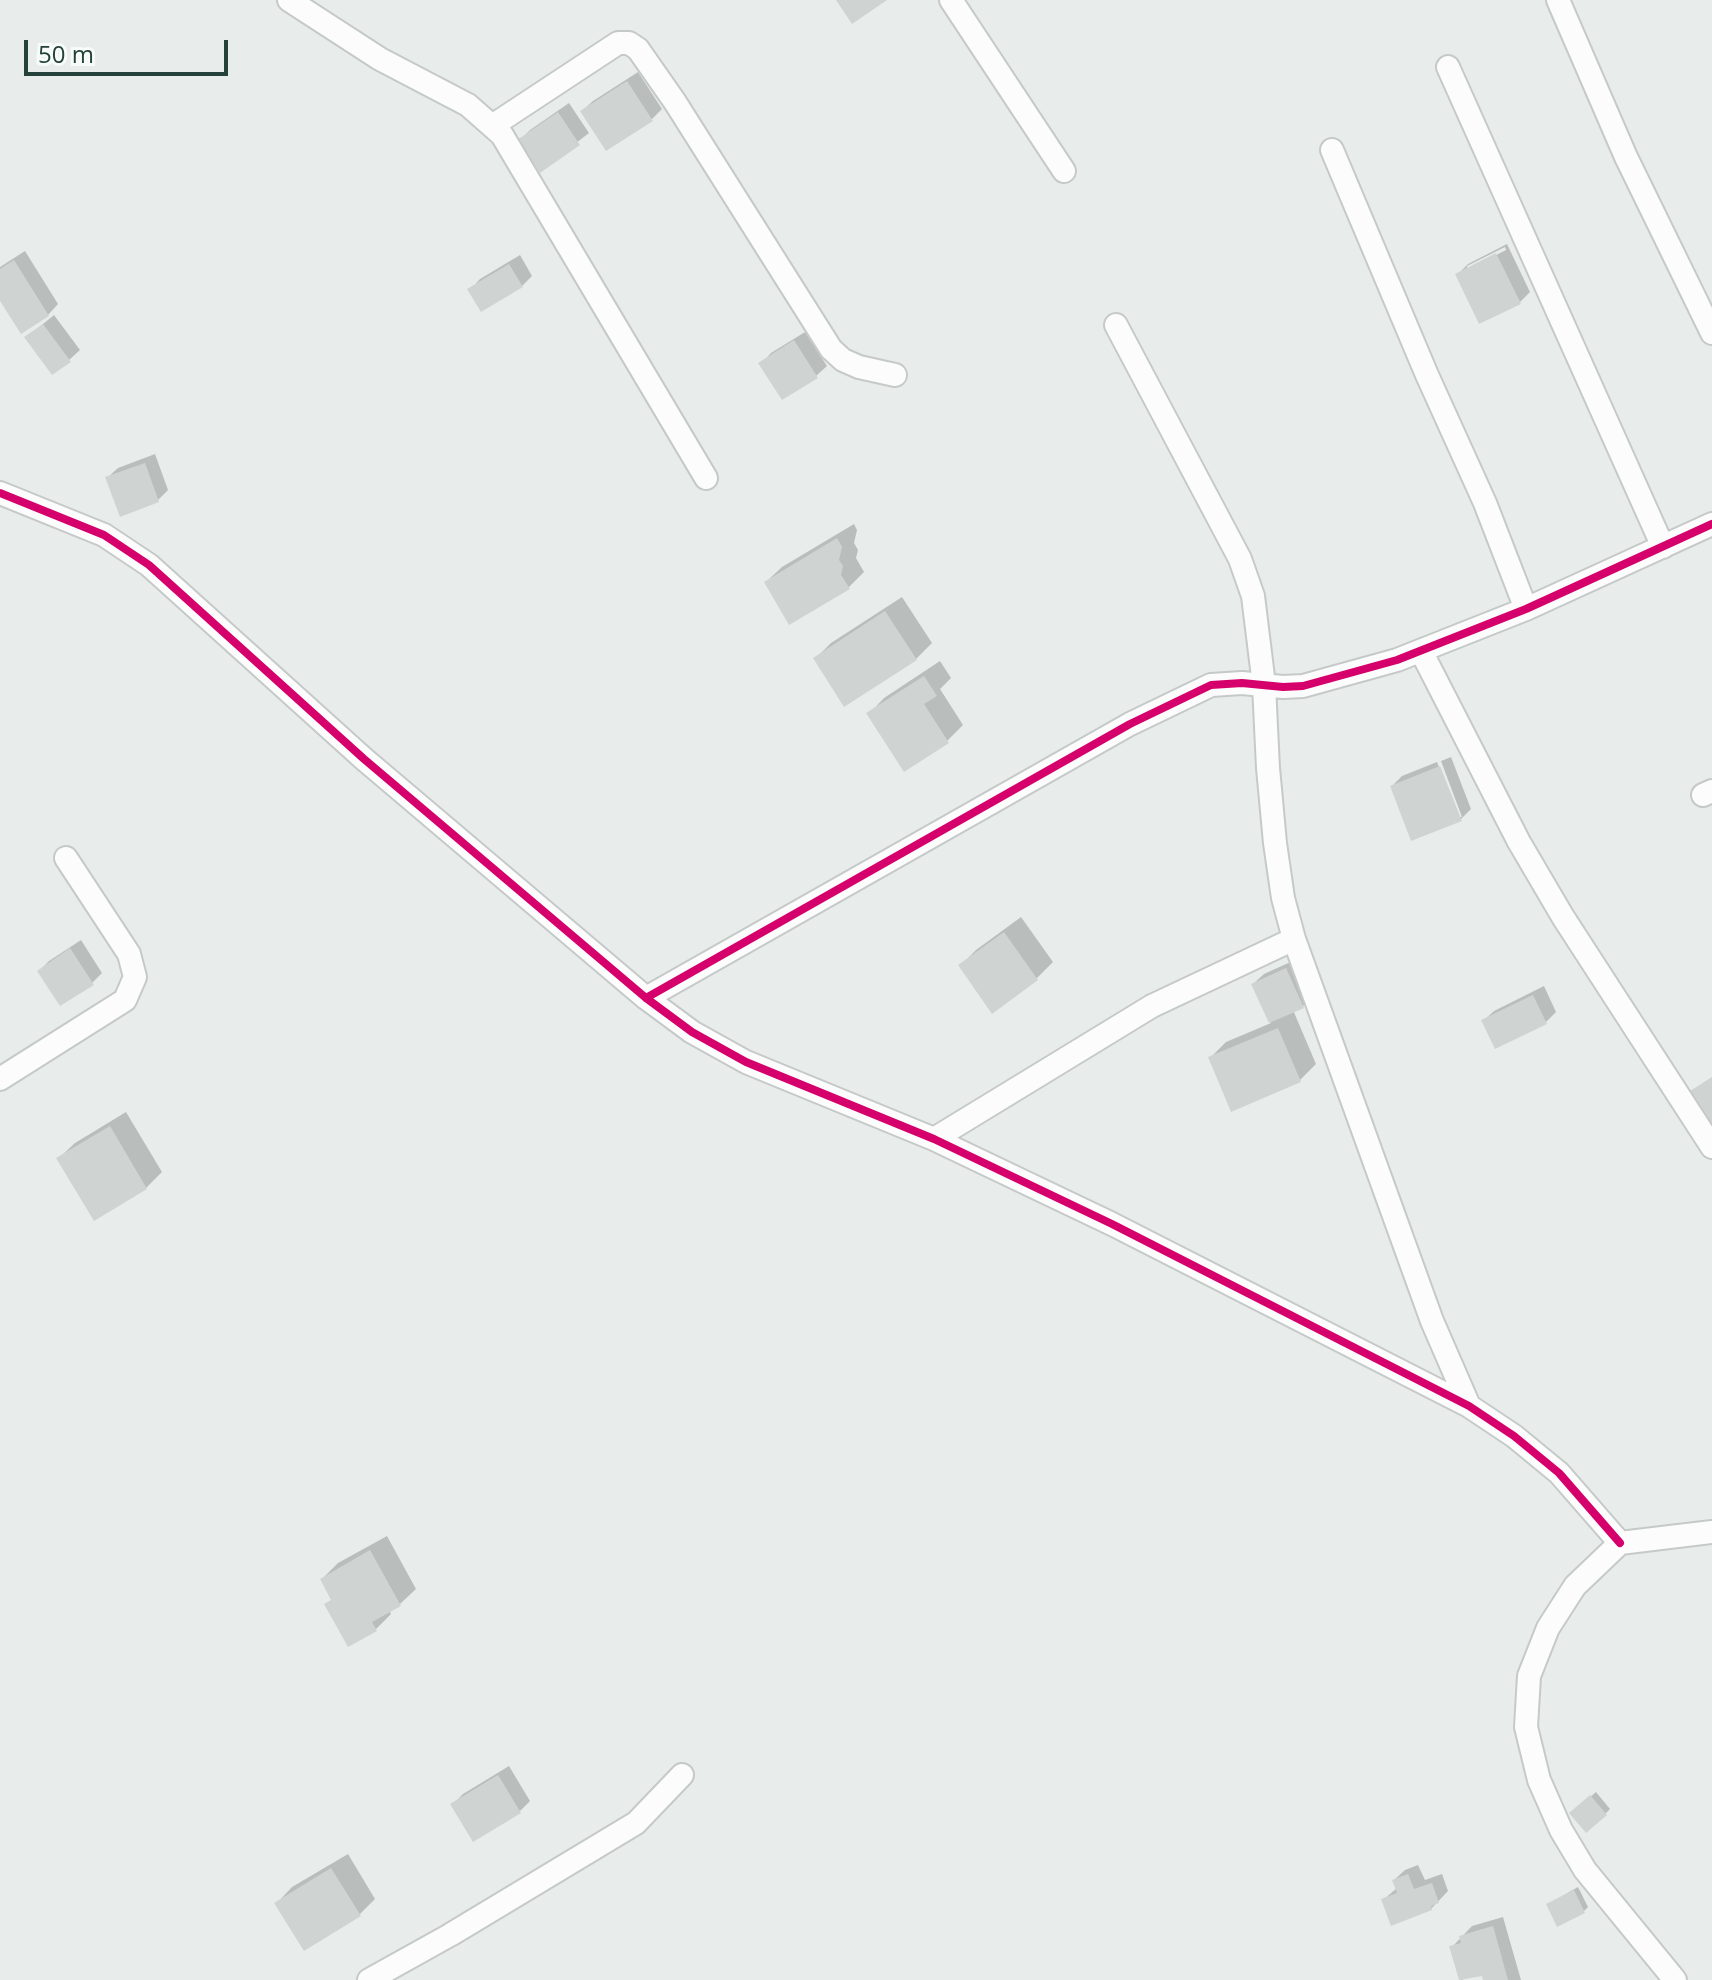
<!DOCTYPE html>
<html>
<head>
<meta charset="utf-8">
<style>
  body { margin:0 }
  #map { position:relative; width:1712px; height:1980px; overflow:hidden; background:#e8edeb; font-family:"Open Sans",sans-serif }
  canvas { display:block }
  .scale { position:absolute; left:24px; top:40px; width:204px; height:36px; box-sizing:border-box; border:4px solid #24423a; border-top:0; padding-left:10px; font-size:24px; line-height:28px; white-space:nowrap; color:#24423a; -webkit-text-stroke:6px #f7fbf9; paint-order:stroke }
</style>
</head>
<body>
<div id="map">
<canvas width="1712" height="1980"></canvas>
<div class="scale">50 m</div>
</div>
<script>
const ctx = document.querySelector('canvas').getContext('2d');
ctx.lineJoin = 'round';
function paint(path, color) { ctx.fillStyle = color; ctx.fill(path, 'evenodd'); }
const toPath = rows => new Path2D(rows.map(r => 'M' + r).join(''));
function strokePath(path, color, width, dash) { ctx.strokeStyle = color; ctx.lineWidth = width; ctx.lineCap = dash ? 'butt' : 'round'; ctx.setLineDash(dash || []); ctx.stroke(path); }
paint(toPath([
  [638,72,662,109,652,119,582,111,593,101],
  [569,103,589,133,541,170,520,140,530,130],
  [1507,244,1530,292,1520,302,1458,274,1468,264],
  [1505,247,1506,250,1467,270,1467,266],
  [25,251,58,304,48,315,22,331,0,297,0,267],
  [520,255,532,276,522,286,470,290,480,279],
  [54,315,80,350,69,360,27,337],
  [805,332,827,366,816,376,761,364,771,353],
  [155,454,168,490,158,500,107,478,118,468],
  [854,524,857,530,854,543,858,550,856,558,864,572,848,588,766,582,782,567],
  [902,597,932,643,916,659,815,659,831,643],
  [940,661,951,678,940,689,963,725,947,741,869,714,884,698],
  [1451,757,1471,809,1461,819,1392,786,1402,776,1437,762,1458,817,1462,817,1441,761],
  [1021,917,1053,962,1037,978,992,1011,960,966,976,950],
  [81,940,102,973,92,983,39,971,49,961],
  [1297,959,1313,996,1303,1006,1293,1010,1316,1064,1300,1080,1210,1058,1226,1042,1271,1023,1253,984,1264,974],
  [1544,986,1556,1012,1546,1022,1483,1021,1494,1011],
  [126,1112,162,1172,146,1188,59,1158,75,1143],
  [387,1536,416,1589,400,1604,389,1610,391,1614,376,1629,333,1598,322,1579,338,1563],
  [509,1766,530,1801,520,1811,474,1839,453,1804,463,1794],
  [1596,1792,1610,1809,1605,1814,1572,1813],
  [348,1854,375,1899,359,1915,277,1903,292,1887],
  [1418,1865,1425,1880,1442,1874,1448,1891,1431,1909,1383,1900,1397,1888,1394,1880,1405,1870],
  [1578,1887,1588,1907,1584,1911,1548,1904],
  [1503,1917,1521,1980,1485,1980,1483,1973,1461,1980,1452,1947,1472,1926]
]), '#0003');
paint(toPath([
  [836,0,887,0,852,24],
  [627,81,653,121,606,151,580,111],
  [558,112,580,145,540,173,517,140],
  [1496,253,1521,304,1479,324,1455,274],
  [14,260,49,316,21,334,0,301,0,269],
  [509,264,523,287,481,312,467,289],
  [43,324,71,362,52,375,24,337],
  [794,340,818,378,782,400,758,363],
  [145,463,159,502,120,517,105,477],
  [837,538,842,547,839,560,843,566,841,575,850,589,789,625,764,582],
  [885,611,917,660,844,707,813,658],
  [924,676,937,696,924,704,949,743,904,772,866,713],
  [1440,766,1462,821,1411,841,1390,786],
  [1004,932,1038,980,992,1014,958,965],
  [70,948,94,985,60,1006,37,971],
  [1286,968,1304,1008,1269,1023,1251,984],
  [1533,995,1547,1024,1495,1049,1481,1020],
  [1278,1028,1301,1082,1231,1112,1208,1057],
  [1712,1077,1712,1126,1690,1091],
  [110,1126,147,1189,94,1221,56,1158],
  [370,1550,401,1606,372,1622,377,1631,348,1647,324,1604,331,1600,320,1579],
  [498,1775,521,1813,473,1842,450,1804],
  [1590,1795,1607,1815,1586,1833,1569,1813],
  [331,1868,361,1916,304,1951,274,1903],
  [1408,1874,1414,1889,1432,1883,1439,1903,1431,1906,1432,1910,1391,1926,1381,1899,1397,1893,1392,1880],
  [1574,1890,1585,1913,1557,1927,1546,1904],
  [1493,1926,1508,1980,1483,1980,1482,1976,1459,1980,1449,1946,1461,1943,1459,1936]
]), '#cfd4d2');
const street = toPath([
  [289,0,380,59,468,105,502,135,706,478],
  [951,0,1064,171],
  [1558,0,1626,157,1712,333],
  [1448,67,1663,547],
  [492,126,618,43,629,43,638,49,675,102,831,349,843,360,859,367,895,375],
  [1332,150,1427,375,1485,503,1526,609],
  [0,493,104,535,149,565,364,759,646,998,692,1032,746,1062,934,1139,1112,1224,1469,1406,1514,1436,1559,1473,1620,1543],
  [1421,651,1519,842,1563,917,1712,1147],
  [1703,795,1712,791],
  [1294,939,1432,1321,1469,1406],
  [646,998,1130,724,1211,685,1242,683,1283,687,1303,686,1397,660,1526,609,1712,524],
  [0,1079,125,1000,135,977,129,954,66,858],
  [934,1139,1152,1006,1294,939,1283,898,1275,843,1268,768,1264,685,1253,596,1240,559,1116,325],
  [369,1980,450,1935,636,1823,682,1775],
  [1675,1980,1585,1870,1561,1830,1539,1780,1526,1727,1529,1676,1548,1628,1575,1586,1620,1543,1712,1532]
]);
strokePath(street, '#c5cac8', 26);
strokePath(street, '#fcfcfc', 22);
strokePath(toPath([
  [0,493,104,535,149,565,364,759,646,998,692,1032,746,1062,934,1139,1112,1224,1469,1406,1514,1436,1559,1473,1620,1543],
  [646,998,1130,724,1211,685,1242,683,1283,687,1303,686,1397,660,1526,609,1712,524]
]), '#d6006c', 8);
</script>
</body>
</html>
